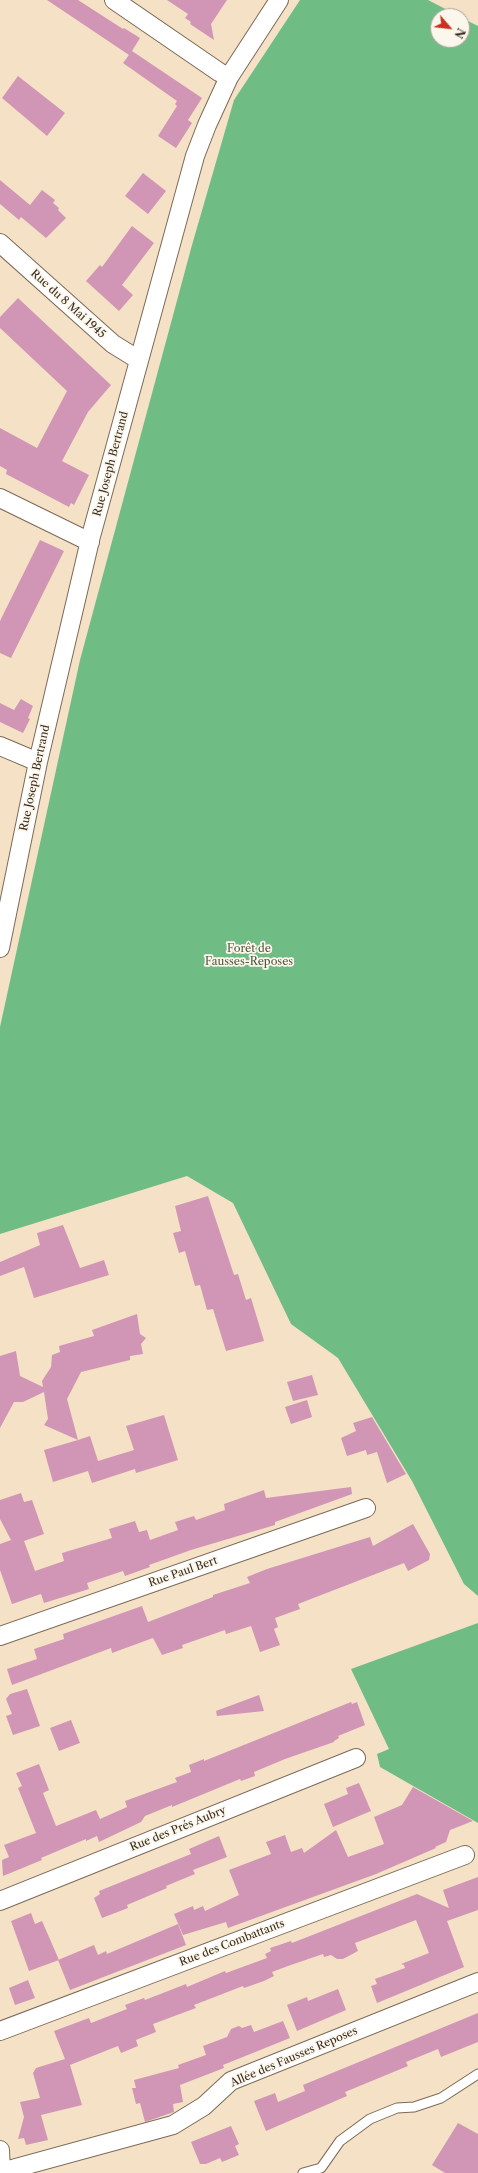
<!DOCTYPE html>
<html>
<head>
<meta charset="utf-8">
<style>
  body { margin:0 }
  #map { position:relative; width:478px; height:2173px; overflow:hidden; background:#f5e1c5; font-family:"Libre Caslon Text",serif }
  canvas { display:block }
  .north { position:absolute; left:430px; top:8px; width:40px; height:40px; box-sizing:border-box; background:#fbf7ec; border:1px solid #aea59a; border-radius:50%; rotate:118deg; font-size:11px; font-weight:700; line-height:16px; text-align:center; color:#3b2a1e }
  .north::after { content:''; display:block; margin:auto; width:14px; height:18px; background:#c8321e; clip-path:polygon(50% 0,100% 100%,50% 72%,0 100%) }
</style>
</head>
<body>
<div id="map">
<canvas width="478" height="2173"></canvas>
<div class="north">N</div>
</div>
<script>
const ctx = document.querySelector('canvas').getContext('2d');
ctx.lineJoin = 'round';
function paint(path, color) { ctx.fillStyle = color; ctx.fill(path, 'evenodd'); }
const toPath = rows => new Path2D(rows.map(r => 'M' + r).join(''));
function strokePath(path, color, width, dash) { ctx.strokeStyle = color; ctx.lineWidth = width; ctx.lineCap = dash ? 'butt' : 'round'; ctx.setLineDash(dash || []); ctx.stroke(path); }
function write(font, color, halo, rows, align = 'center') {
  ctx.font = font + ' "Libre Caslon Text",serif'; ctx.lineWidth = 3.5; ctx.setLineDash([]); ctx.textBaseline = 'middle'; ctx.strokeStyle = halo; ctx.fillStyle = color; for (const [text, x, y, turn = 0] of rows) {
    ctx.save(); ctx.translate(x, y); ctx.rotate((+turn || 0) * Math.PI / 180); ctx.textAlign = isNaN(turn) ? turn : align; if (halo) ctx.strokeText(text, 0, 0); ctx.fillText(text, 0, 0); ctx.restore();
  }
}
paint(toPath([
  [300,0,428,0,459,16,438,16,438,40,462,40,462,18,478,26,478,1596,464,1584,412,1481,338,1358,291,1324,233,1203,187,1176,0,1234,0,1027,80,660,192,245,234,100],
  [478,1623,478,1823,380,1767,377,1754,389,1749,351,1669]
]), '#70bc85');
paint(toPath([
  [47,0,78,0,123,29,124,28,140,38,132,51,202,98,188,120,192,123,176,148,158,136,177,106,175,104,177,101,123,63,129,55],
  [167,0,227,0,211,24,214,40,190,24,191,22,185,18,188,14],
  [18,76,65,113,47,136,2,98],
  [143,173,166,191,148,214,125,196],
  [0,180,30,205,42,190,55,200,53,203,59,208,58,210,66,218,46,238,21,217,19,220,0,204],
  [132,226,154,243,122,285,133,295,119,311,86,281,100,265,102,267],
  [18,298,111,385,88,412,62,461,89,475,74,505,71,503,69,507,6,474,7,470,0,466,0,428,37,448,67,391,0,328,0,317],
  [40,540,64,551,11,658,0,653,0,621],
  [21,699,33,706,28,718,30,719,23,733,0,722,0,703,14,710],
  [208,1196,234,1275,238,1274,246,1300,251,1298,264,1341,226,1351,213,1309,207,1310,200,1285,195,1286,185,1251,179,1253,173,1233,181,1231,175,1206],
  [63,1225,80,1268,104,1260,109,1275,34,1298,24,1267,0,1276,0,1262,40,1245,37,1233],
  [137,1314,140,1334,146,1338,141,1344,143,1354,130,1356,130,1360,81,1372,67,1399,78,1440,90,1436,98,1461,134,1450,126,1426,164,1415,178,1460,136,1473,135,1469,92,1483,88,1471,53,1482,44,1450,78,1440,44,1425,48,1419,44,1392,23,1402,14,1402,0,1428,0,1356,16,1351,20,1376,43,1387,42,1381,51,1367,52,1355,60,1352,59,1346,94,1336,92,1330],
  [312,1375,318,1395,293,1401,287,1382],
  [307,1400,312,1417,291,1424,285,1407],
  [372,1417,406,1474,387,1483,377,1452,367,1455,366,1450,347,1456,341,1438,356,1431,353,1423],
  [351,1487,352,1494,275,1522,275,1525,191,1550,149,1565,150,1567,125,1576,123,1571,87,1583,89,1589,44,1603,41,1594,12,1604,0,1570,0,1544,11,1540,0,1519,0,1500,21,1493,24,1502,32,1500,44,1534,24,1541,35,1571,64,1561,62,1553,112,1538,109,1529,135,1521,139,1532,147,1530,150,1540,178,1530,175,1522,194,1516,196,1520,225,1510,224,1504,264,1490,266,1498],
  [413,1524,430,1554,429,1560,408,1571,404,1563,298,1604,300,1609,275,1618,278,1627,274,1629,280,1645,260,1652,251,1626,226,1634,225,1630,182,1645,183,1648,162,1655,153,1638,112,1653,111,1648,12,1685,7,1669,37,1659,34,1649,64,1639,63,1634,142,1606,148,1622,213,1597,213,1595,250,1583,247,1577,267,1569,370,1537,373,1546],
  [27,1689,40,1726,13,1735,6,1716,12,1714,6,1699,10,1694],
  [259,1695,264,1711,217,1716,216,1711],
  [351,1702,352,1704,357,1702,365,1725,338,1736,339,1738,334,1741,334,1742,285,1759,254,1772,255,1776,241,1781,240,1779,172,1807,172,1805,145,1816,141,1822,99,1842,97,1836,86,1841,86,1839,41,1858,42,1860,3,1876,2,1860,9,1857,4,1845,36,1833,18,1788,22,1786,16,1773,39,1764,49,1790,43,1793,56,1826,96,1810,100,1819,127,1807,125,1801,177,1782,175,1778,191,1772,189,1765,204,1759,204,1761],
  [71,1720,80,1743,59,1751,50,1728],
  [359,1783,371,1811,333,1827,324,1804,348,1794,346,1788],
  [413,1787,473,1821,450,1830,446,1842,435,1847,436,1848,376,1874,228,1928,226,1922,183,1935,174,1914,193,1906,194,1910,203,1906,205,1911,239,1895,229,1870,271,1854,266,1842,285,1835,291,1852,302,1848,304,1853,336,1830,348,1857,384,1844,374,1817,402,1805],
  [219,1836,227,1857,193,1870,195,1874,166,1886,167,1888,127,1905,128,1908,102,1918,94,1898,100,1894,99,1891,191,1854,189,1849],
  [478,1877,478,1910,447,1921,464,1967,377,2003,371,1986,377,1984,375,1979,405,1968,404,1965,401,1964,429,1953,416,1920,355,1943,358,1951,343,1959,337,1959,331,1955,324,1957,323,1954,288,1966,272,1972,274,1976,264,1981,244,1988,243,1986,194,2005,196,2008,153,2024,156,2032,136,2040,138,2046,121,2053,118,2046,70,2065,82,2105,41,2115,48,2140,26,2145,24,2138,18,2139,24,2117,20,2102,40,2098,33,2073,36,2068,65,2059,54,2031,89,2018,91,2023,127,2009,125,2005,144,1998,145,2000,186,1984,187,1987,225,1971,226,1973,267,1958,265,1954,271,1951,270,1948,291,1941,292,1943,417,1894,449,1908,443,1890],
  [31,1913,35,1924,42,1921,59,1960,29,1971,11,1921],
  [178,1924,186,1945,70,1990,58,1960,94,1945,98,1955,106,1951,107,1954],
  [28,1980,35,1998,15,2005,9,1988],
  [338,1989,346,2010,297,2031,287,2005,307,1997,308,2001],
  [478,2013,478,2042,441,2057,438,2049,406,2062,408,2066,345,2092,347,2096,266,2131,254,2101,275,2093,278,2102,305,2091,303,2085],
  [283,2021,290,2038,223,2065,224,2068,180,2085,183,2102,173,2104,174,2112,145,2122,140,2103,136,2104,132,2088,136,2088,134,2080,179,2068,178,2065,206,2055,203,2046,227,2037,231,2029,239,2026,242,2028,251,2025,254,2032],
  [458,2123,478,2134,478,2173,445,2173,432,2165],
  [231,2126,239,2144,235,2146,239,2155,222,2162,220,2158,206,2164,200,2164,191,2142]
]), '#d196b6');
const lane = toPath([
  [303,2173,321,2168,340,2141,370,2119,397,2108,414,2107,441,2098,478,2074]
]);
const street = toPath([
  [114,0,219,72,229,77],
  [0,243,113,344,139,360],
  [0,498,90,542],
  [0,746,38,762],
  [0,948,38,762,91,536,195,156,207,125,229,77,279,0],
  [0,1636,366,1508],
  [0,1901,356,1758],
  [0,2031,465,1855],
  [0,2150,1,2173],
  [1,2172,173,2125,204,2106,231,2081,478,1982]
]);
strokePath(lane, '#7c6a58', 11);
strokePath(street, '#7c6a58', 20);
strokePath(lane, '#fff', 9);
strokePath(street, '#fff', 18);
write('11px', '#3b2a1e', '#fbf7ec', [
  ["Rue du 8 Mai 1945",68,304,42],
  ["Rue Joseph Bertrand",111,464,-75],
  ["Rue Joseph Bertrand",35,778,-78],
  ["Rue Paul Bert",183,1572,-19],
  ["Rue des Prés Aubry",178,1829,-22],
  ["Rue des Combattants",232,1943,-21],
  ["Allée des Fausses Reposes",294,2057,-23]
]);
write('11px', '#4f573e', '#fbf7ec', [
  ["Forêt de",249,949],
  ["Fausses-Reposes",249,962]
]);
</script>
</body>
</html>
